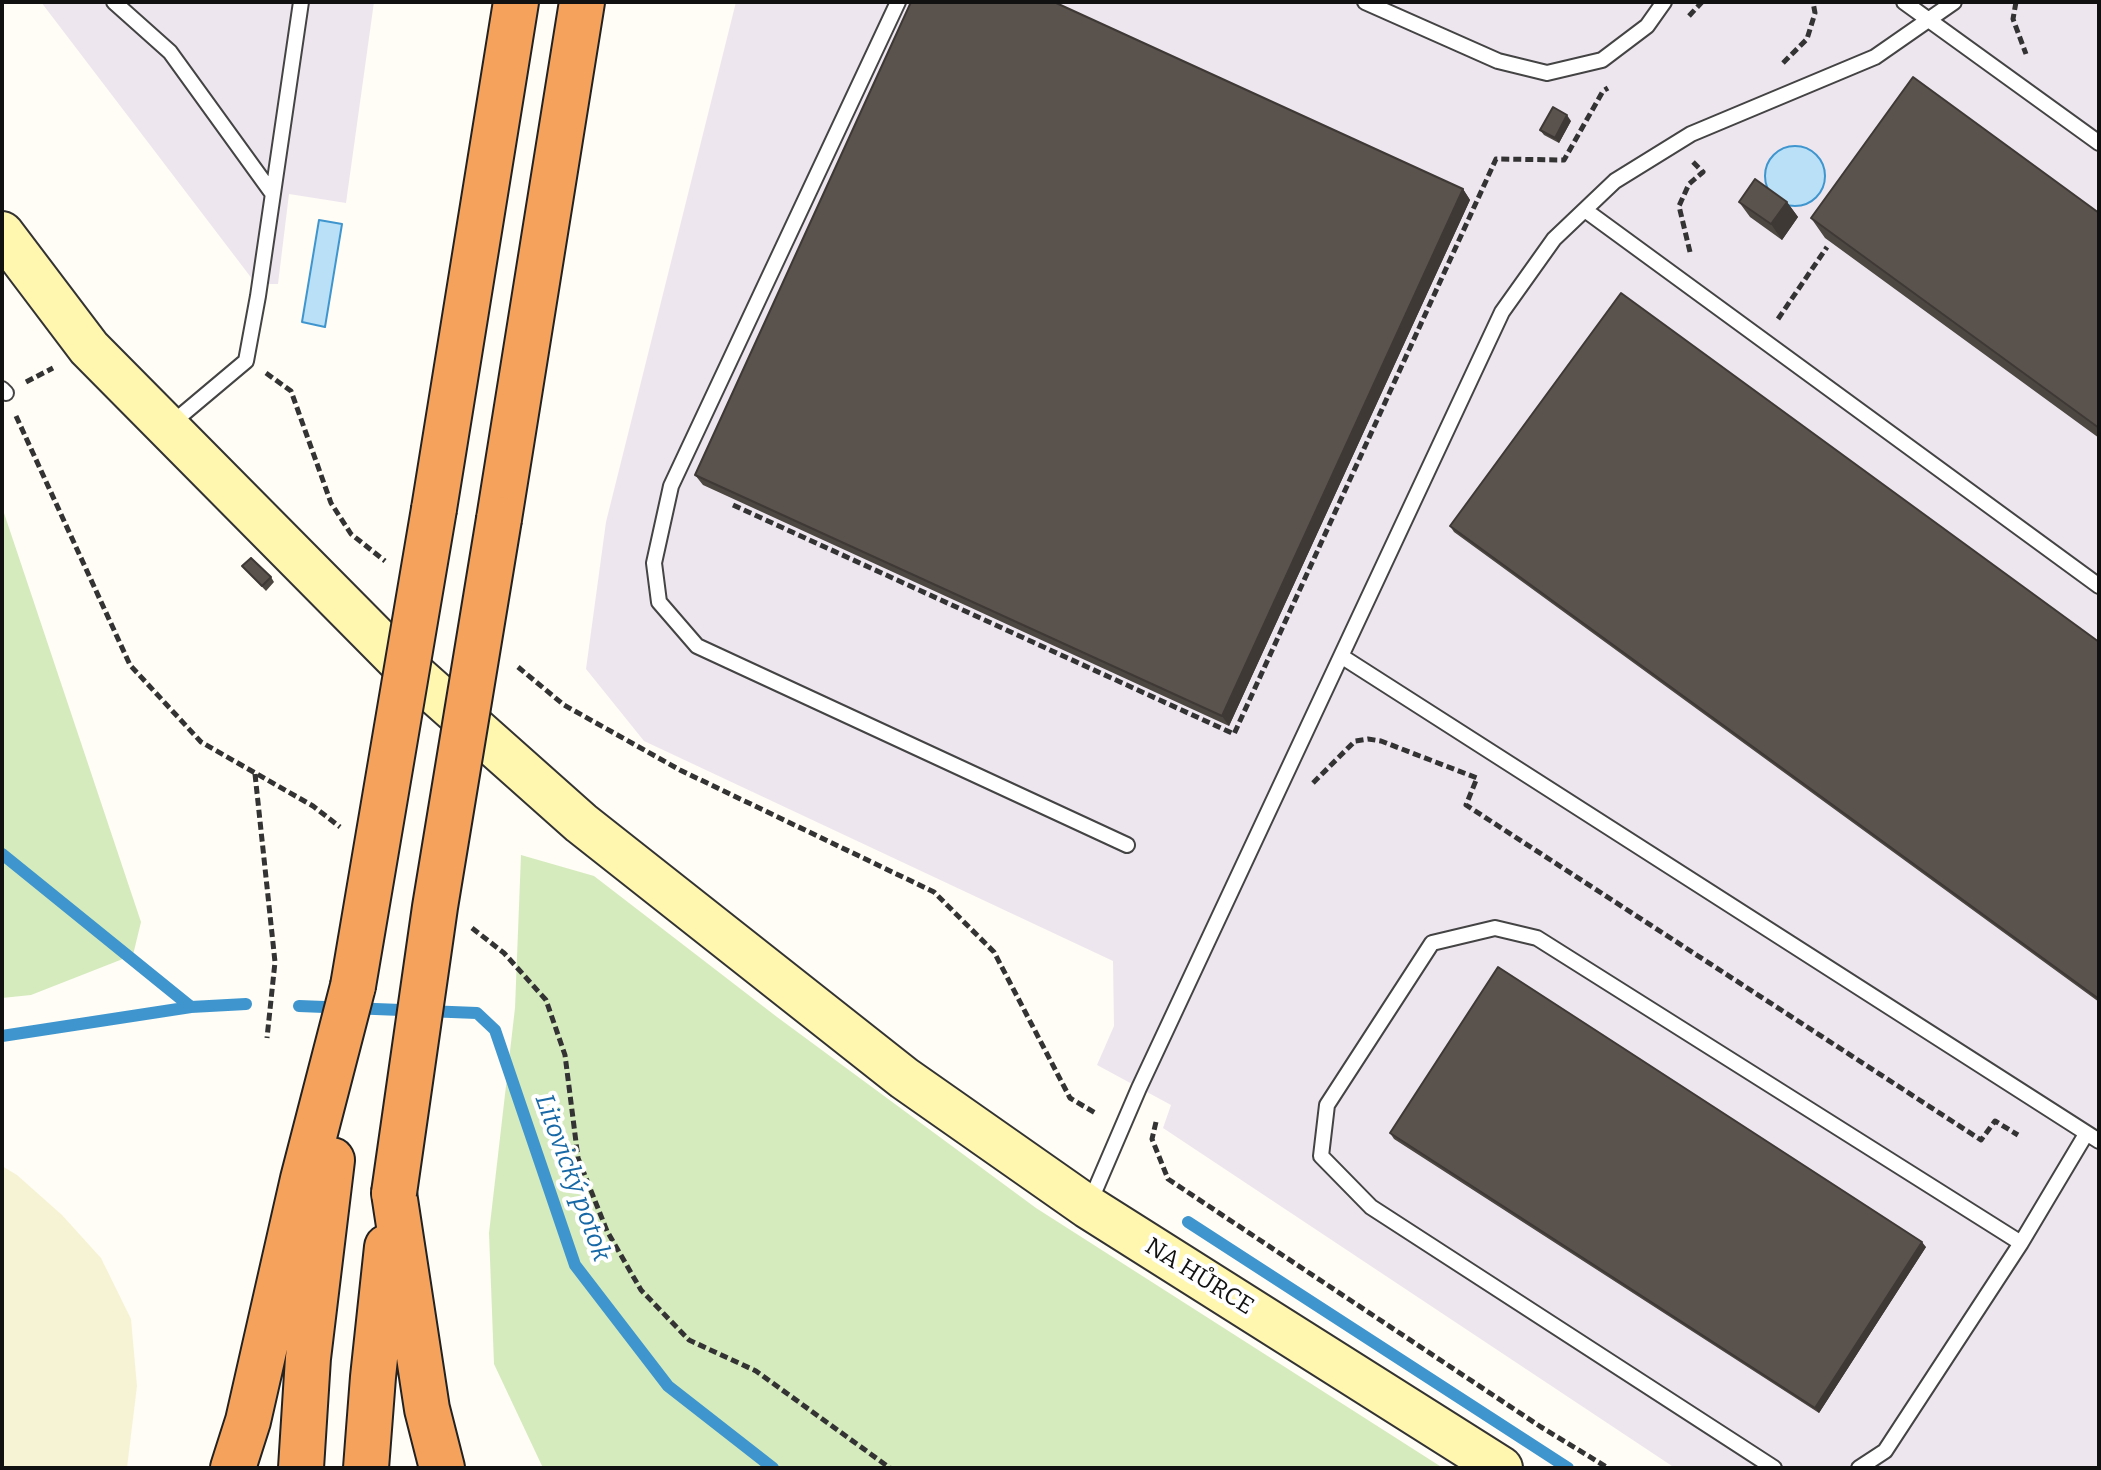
<!DOCTYPE html>
<html>
<head>
<meta charset="utf-8">
<style>
  body { margin:0 }
  #map { position:relative; width:2101px; height:1470px; overflow:hidden; background:#fffdf5; font-family:Bitter,serif }
  canvas { display:block }
  .frame { position:absolute; inset:0; border:4px solid #111; pointer-events:none }
</style>
</head>
<body>
<div id="map">
<canvas width="2101" height="1470"></canvas>
<div class="frame"></div>
</div>
<script>
const ctx = document.querySelector('canvas').getContext('2d');
ctx.lineJoin = 'round';
function paint(path, color) { ctx.fillStyle = color; ctx.fill(path, 'evenodd'); }
const toPath = rows => new Path2D(rows.map(r => 'M' + r).join(''));
function strokePath(path, color, width, dash) { ctx.strokeStyle = color; ctx.lineWidth = width; ctx.lineCap = dash ? 'butt' : 'round'; ctx.setLineDash(dash || []); ctx.stroke(path); }
function write(font, color, halo, rows, align = 'center') {
  ctx.font = font + ' Bitter,serif'; ctx.lineWidth = 8; ctx.setLineDash([]); ctx.textBaseline = 'middle'; ctx.strokeStyle = halo; ctx.fillStyle = color; for (const [text, x, y, turn = 0] of rows) {
    ctx.save(); ctx.translate(x, y); ctx.rotate((+turn || 0) * Math.PI / 180); ctx.textAlign = isNaN(turn) ? turn : align; if (halo) ctx.strokeText(text, 0, 0); ctx.fillText(text, 0, 0); ctx.restore();
  }
}
paint(toPath([
  [41,2,374,2,346,203,289,194,278,284,256,284],
  [736,2,2099,2,2099,1468,1675,1468,1163,1128,1171,1105,1097,1065,1114,1026,1113,961,644,741,586,669,606,522]
]), '#eee6ef');
paint(toPath([
  [2,1166,17,1175,62,1215,101,1258,131,1319,137,1386,127,1468,2,1468]
]), '#f6f3d4');
paint(toPath([
  [2,507,141,922,133,955,31,995,2,998],
  [521,855,594,876,777,1017,1036,1208,1443,1468,543,1468,494,1364,489,1233,515,1008]
]), '#d5ebbd');
const water = toPath([
  '1765 176a30 30 0 1 1 60 0a30 30 0 1 1-60 0Z',
  [319,220,342,224,325,327,302,322,319,220]
]);
paint(water, '#b9e0f7');
strokePath(water, '#3f96cf', 2);
strokePath(toPath([
  [2,854,191,1007,246,1004],
  [299,1006,477,1013,495,1030,575,1265,668,1386,773,1468],
  [2,1036,191,1007],
  [1188,1222,1568,1468]
]), '#3f96cf', 12);
const lane = toPath([
  [114,2,170,52,272,193],
  [898,2,671,486,654,563,659,602,697,646,1127,845],
  [1365,2,1498,61,1547,73,1602,60,1647,26,1664,2],
  [1904,2,2099,143],
  [1585,210,2099,586],
  [2,389,6,393],
  [171,424,246,361,258,296,301,2],
  [1341,656,2099,1141],
  [1090,1202,1139,1088,1502,312,1554,239,1615,181,1691,134,1875,57,1954,2],
  [1774,1468,1371,1207,1321,1156,1327,1105,1432,943,1495,928,1537,938,2021,1243],
  [1859,1468,1885,1451,2021,1243,2086,1134]
]);
const secondary = toPath([
  [2,233,89,348,399,661,581,823,904,1078,1088,1207,1501,1468]
]);
const highway = toPath([
  [434,509,516,2],
  [499,519,582,2],
  [394,1193,427,1409,442,1468],
  [233,1468,248,1421,303,1179,353,986],
  [301,1468,308,1358,332,1160],
  [366,1468,373,1377,387,1247]
]);
strokePath(lane, '#444', 18);
strokePath(secondary, '#333', 46);
strokePath(highway, '#222', 48);
strokePath(toPath([
  [2016,2,2013,19,2026,54],
  [1689,16,1702,2],
  [1783,63,1807,39,1815,13,1813,2],
  [1690,252,1679,206,1689,184,1703,172,1692,161],
  [1778,319,1827,247],
  [266,373,291,391,331,503,351,534,385,561],
  [26,382,53,368],
  [16,416,130,665,201,742,313,806,340,827],
  [733,505,1234,734,1496,159,1564,160,1603,91,1608,88],
  [518,667,564,705,680,770,934,892,994,952,1070,1098,1097,1114],
  [255,774,275,962,267,1038],
  [1313,783,1355,741,1368,739,1381,741,1477,778,1466,805,1981,1140,1995,1121,2018,1135],
  [472,928,504,953,546,1000,565,1055,578,1158,607,1231,641,1290,689,1340,756,1371,890,1468],
  [1156,1122,1152,1139,1168,1179,1541,1427,1608,1468]
]), '#333', 5, [8, 4]);
strokePath(lane, '#fff', 14);
strokePath(secondary, '#fff6b0', 42);
strokePath(highway, '#f5a25d', 44);
const highwayBridge = toPath([
  [353,986,434,509],
  [394,1193,435,907,499,519]
]);
strokePath(highwayBridge, '#222', 48, []);
strokePath(highwayBridge, '#f5a25d', 44);
paint(toPath([
  [1571,121,1559,143,1544,135,1540,130],
  [1463,189,1470,200,1229,726,703,485,695,475],
  [1739,202,1787,202,1798,217,1782,240,1750,217],
  [2099,213,2099,438,1825,238,1811,218],
  [1450,526,2099,642,2099,1002,1454,532],
  [242,566,271,577,274,582,266,591],
  [1390,1133,1926,1247,1819,1413,1394,1139]
]), '#4d4742');
paint(toPath([
  [1567,115,1571,121,1559,143,1555,138],
  [1463,189,1470,200,1229,726,1222,716],
  [1787,202,1798,217,1782,240,1771,224],
  [1922,1242,1926,1247,1819,1413,1815,1408]
]), '#3f3936');
const building = toPath([
  [911,2,1054,2,1463,189,1222,716,695,475,911,2],
  [1913,77,2099,213,2099,428,1811,218,1913,77],
  [1553,107,1567,115,1555,138,1540,130,1553,107],
  [1755,179,1787,202,1771,224,1739,202,1755,179],
  [1621,293,2099,642,2099,999,1450,526,1621,293],
  [251,558,271,577,262,586,242,566,251,558],
  [1498,967,1922,1242,1815,1408,1390,1133,1498,967]
]);
paint(building, '#5a524d');
strokePath(building, '#3f3936', 2);
write('24px', '#111', '#fff', [
  ["NA HŮRCE",1199,1277,32]
]);
write('italic 26px', '#1768a6', '#fff', [
  ["Litovický potok",572,1178,70]
]);
</script>
</body>
</html>
